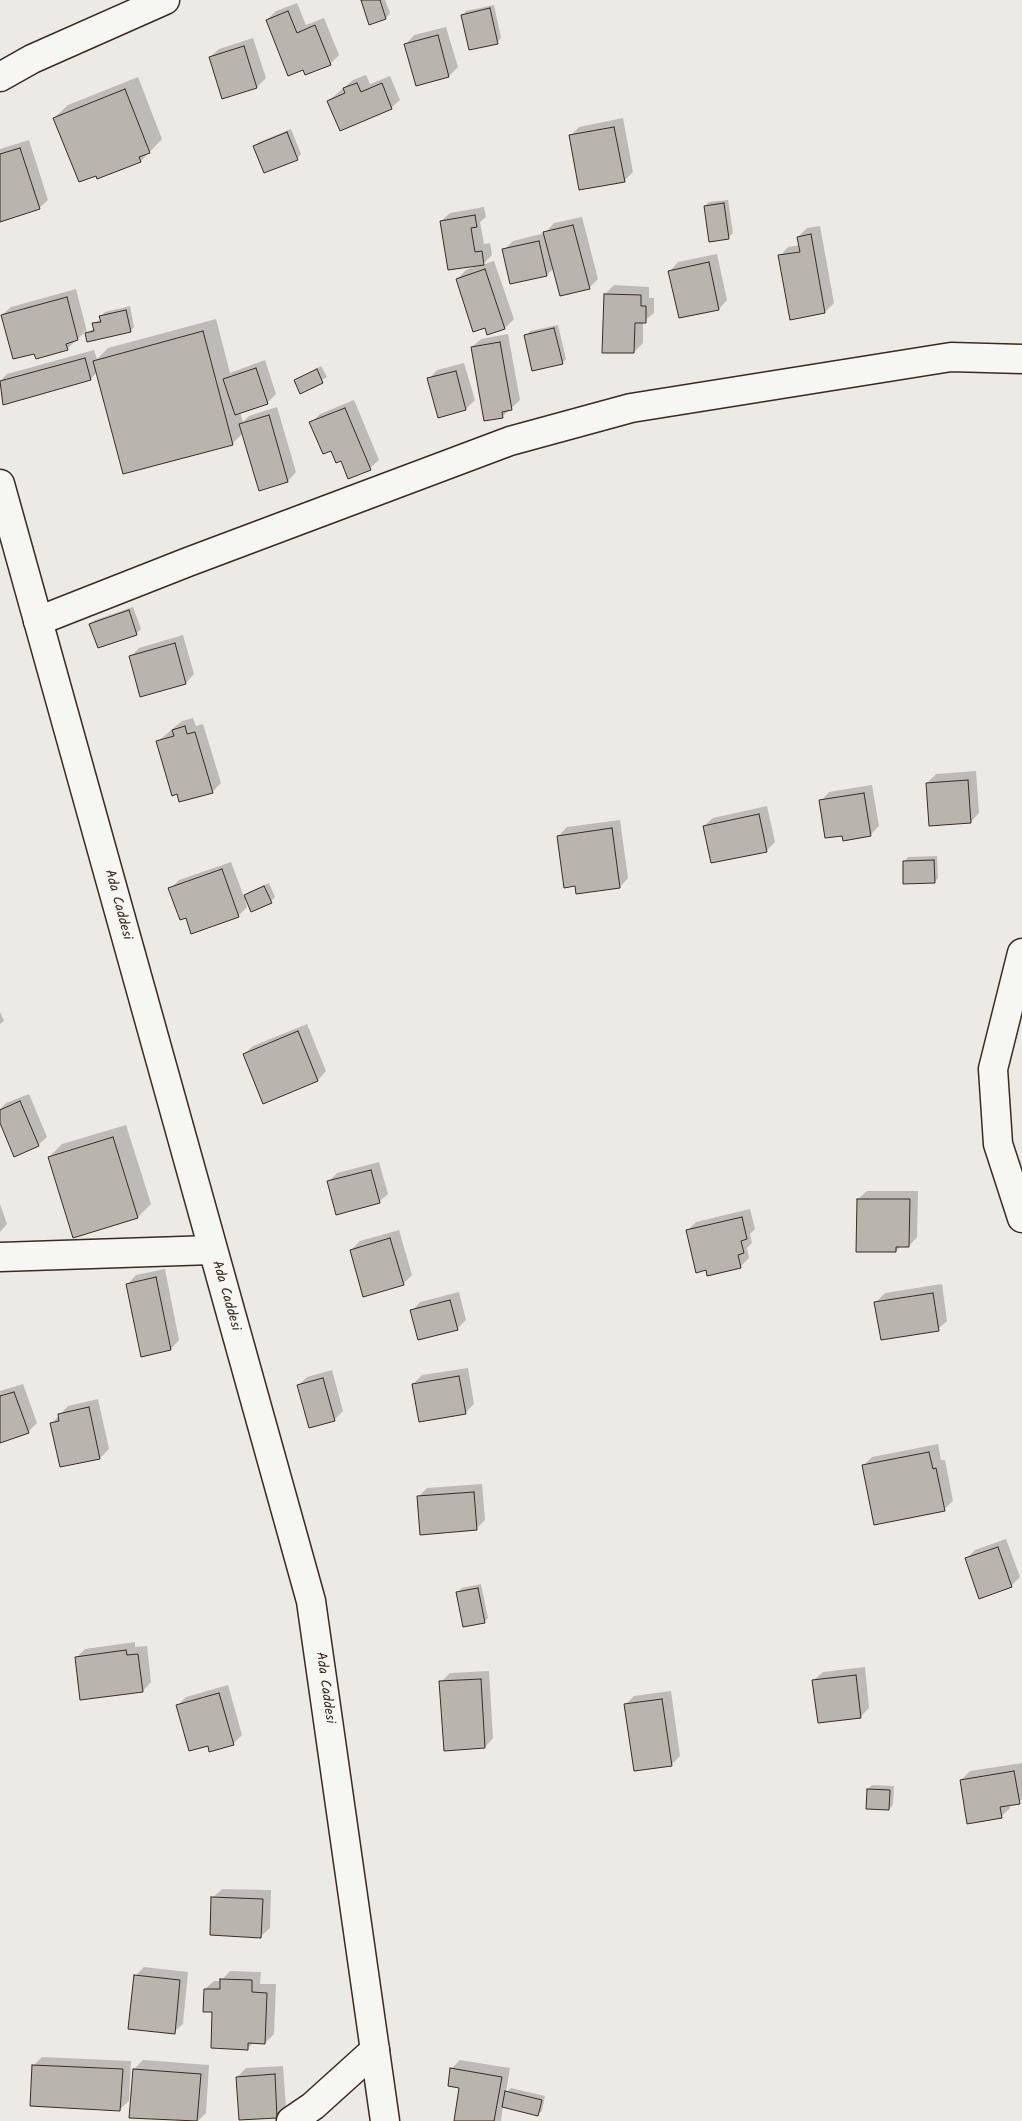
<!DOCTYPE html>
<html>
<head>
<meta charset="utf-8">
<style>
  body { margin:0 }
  canvas { display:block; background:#ebeae5 }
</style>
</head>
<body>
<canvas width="1022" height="2121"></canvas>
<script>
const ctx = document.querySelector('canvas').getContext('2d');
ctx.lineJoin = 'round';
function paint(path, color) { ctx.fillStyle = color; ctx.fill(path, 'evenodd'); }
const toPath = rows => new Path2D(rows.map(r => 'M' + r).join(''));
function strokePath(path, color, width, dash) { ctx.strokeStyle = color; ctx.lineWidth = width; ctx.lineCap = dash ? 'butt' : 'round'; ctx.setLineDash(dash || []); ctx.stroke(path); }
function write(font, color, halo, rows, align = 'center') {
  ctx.font = font + ' Kalam,sans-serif'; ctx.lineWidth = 4; ctx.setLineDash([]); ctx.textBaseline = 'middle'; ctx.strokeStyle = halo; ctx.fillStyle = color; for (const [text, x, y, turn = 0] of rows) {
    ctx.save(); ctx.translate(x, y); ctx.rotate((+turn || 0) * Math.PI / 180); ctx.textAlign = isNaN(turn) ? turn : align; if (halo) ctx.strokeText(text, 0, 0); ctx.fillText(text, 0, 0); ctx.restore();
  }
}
paint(toPath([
  [362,0,385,0,390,13,386,18,370,23],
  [297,3,306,25,324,18,339,55,330,64,267,20,276,11],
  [494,5,501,38,497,42,462,16,466,11],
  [446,27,458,67,449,76,406,44,414,35],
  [253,38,266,78,257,87,223,97,210,57,219,49],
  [366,75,370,84,390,76,400,100,391,108,328,101,353,80],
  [138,77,162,139,141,161,98,178,54,118,68,105],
  [623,118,633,172,624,181,570,136,579,127],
  [291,129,301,154,297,159,255,146,259,142],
  [29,140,48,200,39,208,0,221,0,149],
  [728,200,733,233,729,237,710,240,705,206,709,202],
  [484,207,486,217,480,222,484,244,490,243,492,255,482,265,494,261,514,319,505,328,485,326,457,279,466,270,481,264,441,221,450,213],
  [582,217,598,279,589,288,554,268,547,275,504,250,513,241,545,233,554,223],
  [820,226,834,303,825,312,780,256,788,247,800,245,798,237,807,228],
  [717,254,727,300,719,309,670,271,678,262],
  [614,285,649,287,649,298,654,298,654,313,643,322,643,343,634,352,605,294],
  [76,289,87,332,94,329,93,324,101,319,101,316,105,312,130,306,134,327,130,331,88,341,86,331,67,349,35,352,2,315,11,307],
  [216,319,230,373,265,360,276,394,267,403,240,412,243,422,249,416,277,407,296,472,288,481,243,433,232,444,97,372,91,379,4,403,0,381,7,374,94,350,97,359,108,348],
  [558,325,566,359,562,363,526,336,530,331],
  [508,334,520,400,502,417,472,347,481,339],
  [464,363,475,400,466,409,439,416,429,379,437,370],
  [321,366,327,377,301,392,295,380],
  [354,400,379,460,370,468,342,459,311,423,320,414],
  [133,607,141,629,137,633,98,647,90,624,95,620],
  [183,635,194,674,186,683,130,657,139,648],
  [193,718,196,726,203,724,221,783,212,792,178,792,157,742,182,721],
  [976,771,979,813,971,822,927,783,936,774],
  [872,785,879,826,870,835,843,834,821,801,829,792],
  [767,806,775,842,766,851,704,826,713,818],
  [620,820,628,878,620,887,576,885,558,836,567,827],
  [937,856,938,878,934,882,904,862,908,857],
  [231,862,244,897,249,892,269,883,275,897,271,901,245,900,247,907,238,916,187,916,170,889,179,880],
  [0,1012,4,1021,0,1024],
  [307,1024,326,1071,318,1080,244,1054,253,1046],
  [29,1094,47,1137,38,1145,0,1120,0,1109,6,1103],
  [126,1125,151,1204,138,1217,49,1157,62,1144],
  [379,1162,388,1194,379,1202,328,1182,337,1173],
  [867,1191,918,1191,917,1237,909,1246,901,1246,896,1251,858,1199],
  [0,1204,7,1224,0,1232],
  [750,1209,755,1229,750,1234,752,1243,747,1248,749,1258,740,1267,707,1269,687,1231,696,1222],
  [399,1230,412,1275,403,1284,351,1250,360,1241],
  [165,1269,179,1340,171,1349,128,1284,136,1275],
  [942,1284,947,1321,938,1329,876,1302,885,1293],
  [459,1292,466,1320,458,1328,419,1339,412,1311,420,1302],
  [468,1368,474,1404,465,1413,413,1384,422,1375],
  [332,1370,343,1411,334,1420,298,1386,307,1377],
  [23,1384,37,1423,28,1432,0,1441,0,1391],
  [98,1399,109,1449,100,1458,61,1466,52,1423,68,1406],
  [938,1444,941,1460,945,1460,953,1501,944,1509,863,1466,872,1457],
  [482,1484,485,1520,476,1529,418,1497,427,1488],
  [1006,1539,1020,1577,1011,1586,966,1559,975,1550],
  [481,1584,488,1618,484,1622,457,1593,462,1588],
  [135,1642,135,1647,147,1646,151,1682,143,1691,76,1658,85,1649],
  [865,1667,869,1708,860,1717,814,1680,823,1672],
  [489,1671,493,1738,485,1747,441,1682,450,1673],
  [228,1685,242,1735,233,1744,208,1745,177,1706,186,1697],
  [671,1691,680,1756,671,1765,625,1705,634,1696],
  [1022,1763,1022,1800,1009,1804,1010,1808,1001,1817,961,1780,970,1771],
  [872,1785,894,1786,893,1805,889,1809,868,1789],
  [222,1889,271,1890,270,1928,261,1936,213,1897],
  [144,1967,188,1972,183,2024,174,2032,135,1976],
  [230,1971,261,1972,260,1984,276,1984,274,2034,265,2043,254,2042,248,2048,205,1989,214,1981,221,1981],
  [42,2057,131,2061,129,2101,120,2109,33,2066],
  [143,2060,209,2065,206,2113,198,2121,130,2117,134,2069],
  [460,2060,510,2068,506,2092,511,2088,545,2096,542,2111,537,2115,503,2106,501,2121,455,2121,460,2087,451,2069],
  [283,2066,286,2108,277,2117,237,2077,246,2068]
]), '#0003');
const building = toPath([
  [361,0,380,0,386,19,369,25,361,0],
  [490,8,498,44,469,50,461,15,490,8],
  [288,11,297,33,315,25,331,65,305,75,303,70,288,76,266,20,288,11],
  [438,35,449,77,416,86,404,44,438,35],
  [244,46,257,88,222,99,209,57,244,46],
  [357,83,361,92,382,83,392,109,340,131,327,101,345,93,343,88,357,83],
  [125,89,150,153,139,157,141,162,97,179,96,176,79,182,53,118,125,89],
  [614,127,625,182,579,190,569,135,614,127],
  [287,132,298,160,264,173,253,146,287,132],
  [20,148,40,209,0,222,0,154,20,148],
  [724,203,729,239,709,242,704,206,724,203],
  [475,215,477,227,471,228,475,252,482,251,484,265,448,270,440,221,475,215],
  [573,225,590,289,560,296,543,232,573,225],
  [811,234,825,313,790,320,778,255,800,252,797,237,811,234],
  [539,241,547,276,510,284,502,249,539,241],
  [709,262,719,310,679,318,668,271,709,262],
  [485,269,505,329,487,335,485,328,473,332,456,279,485,269],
  [604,294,641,295,641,306,646,306,646,323,635,323,634,353,602,353,604,294],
  [67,297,78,340,66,344,68,350,36,359,34,354,13,359,1,315,67,297],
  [126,310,131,332,87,342,85,333,94,331,92,323,101,322,99,316,126,310],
  [554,328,563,364,532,371,524,335,554,328],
  [203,331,233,445,123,474,93,361,203,331],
  [500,342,512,410,502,412,503,418,484,421,471,347,500,342],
  [85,358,91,380,3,405,0,381,85,358],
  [256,368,268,404,235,415,223,379,256,368],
  [317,369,323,383,300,394,294,380,317,369],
  [456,371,466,410,438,418,427,378,456,371],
  [345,408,371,470,348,479,341,461,336,463,331,451,323,454,309,422,345,408],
  [269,415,288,482,259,491,239,424,269,415],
  [129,610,137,635,98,648,89,624,129,610],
  [175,643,186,684,140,697,129,656,175,643],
  [185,726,187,734,195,732,213,793,179,802,177,794,172,796,156,741,174,736,172,730,185,726],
  [968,780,971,823,929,826,926,783,968,780],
  [864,793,871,836,843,841,842,836,825,838,819,800,864,793],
  [759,814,767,852,711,863,703,826,759,814],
  [612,828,620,888,576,894,575,886,564,888,557,836,612,828],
  [934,860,935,883,903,884,903,861,934,860],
  [222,869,239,917,191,934,186,918,180,920,168,888,222,869],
  [264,886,272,903,251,912,244,895,264,886],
  [298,1031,318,1081,263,1104,243,1054,298,1031],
  [20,1101,39,1146,14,1157,0,1123,0,1110,20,1101],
  [113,1137,138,1218,73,1238,48,1157,113,1137],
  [371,1170,380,1203,336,1215,327,1181,371,1170],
  [857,1199,910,1199,909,1247,896,1247,896,1252,856,1252,857,1199],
  [742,1217,747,1239,741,1241,744,1253,738,1255,741,1268,707,1276,706,1270,696,1273,686,1230,742,1217],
  [390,1238,404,1285,363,1297,350,1250,390,1238],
  [156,1277,171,1350,141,1357,126,1284,156,1277],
  [933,1293,939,1331,881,1340,874,1302,933,1293],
  [450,1300,458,1330,418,1340,410,1310,450,1300],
  [459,1376,466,1414,419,1422,412,1384,459,1376],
  [323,1378,335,1421,309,1428,297,1385,323,1378],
  [14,1392,29,1433,0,1443,0,1396,14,1392],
  [89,1407,100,1459,60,1467,50,1423,59,1421,58,1414,89,1407],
  [929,1452,933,1469,936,1468,945,1511,874,1525,862,1465,929,1452],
  [474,1492,477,1530,420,1535,417,1496,474,1492],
  [998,1547,1012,1587,979,1599,965,1558,998,1547],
  [478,1588,485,1623,463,1627,456,1592,478,1588],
  [126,1650,127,1655,138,1654,143,1692,80,1700,75,1657,126,1650],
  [856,1675,861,1718,818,1723,812,1680,856,1675],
  [481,1679,485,1748,444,1751,439,1681,481,1679],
  [219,1693,234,1745,209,1752,208,1746,189,1751,176,1705,219,1693],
  [662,1699,672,1766,634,1771,624,1704,662,1699],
  [1014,1771,1020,1804,1000,1807,1002,1818,967,1824,960,1780,1014,1771],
  [867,1789,890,1790,889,1810,866,1809,867,1789],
  [211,1897,263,1899,261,1938,210,1935,211,1897],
  [134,1975,180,1980,175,2034,128,2029,134,1975],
  [220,1979,252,1980,252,1992,267,1993,265,2044,248,2043,248,2050,211,2048,212,2012,203,2012,204,1989,220,1989,220,1979],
  [32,2065,123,2069,120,2111,30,2106,32,2065],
  [450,2068,502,2077,494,2121,454,2121,459,2088,448,2086,450,2068],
  [133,2069,201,2074,197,2121,129,2118,133,2069],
  [275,2074,277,2118,239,2120,236,2077,275,2074],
  [505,2091,542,2100,538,2116,502,2107,505,2091]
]);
paint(building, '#bab4ae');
strokePath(building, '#3b2a1e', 1);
const minor = toPath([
  [0,77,32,59,165,0],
  [38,621,188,562,510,441,631,408,951,357,1022,359],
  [1022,953,993,1069,998,1144,1022,1218],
  [0,1257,212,1250],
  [291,2121,313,2106,375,2050]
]);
const secondary = toPath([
  [0,484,311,1601,385,2121]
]);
strokePath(minor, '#3b2a1e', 31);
strokePath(secondary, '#3b2a1e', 31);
strokePath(minor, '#f6f6f2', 28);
strokePath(secondary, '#f6f6f2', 28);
write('14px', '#3b2a1e', '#f6f6f2', [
  ["Ada Caddesi",117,905,75],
  ["Ada Caddesi",225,1296,74],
  ["Ada Caddesi",324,1688,82]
]);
</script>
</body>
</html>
